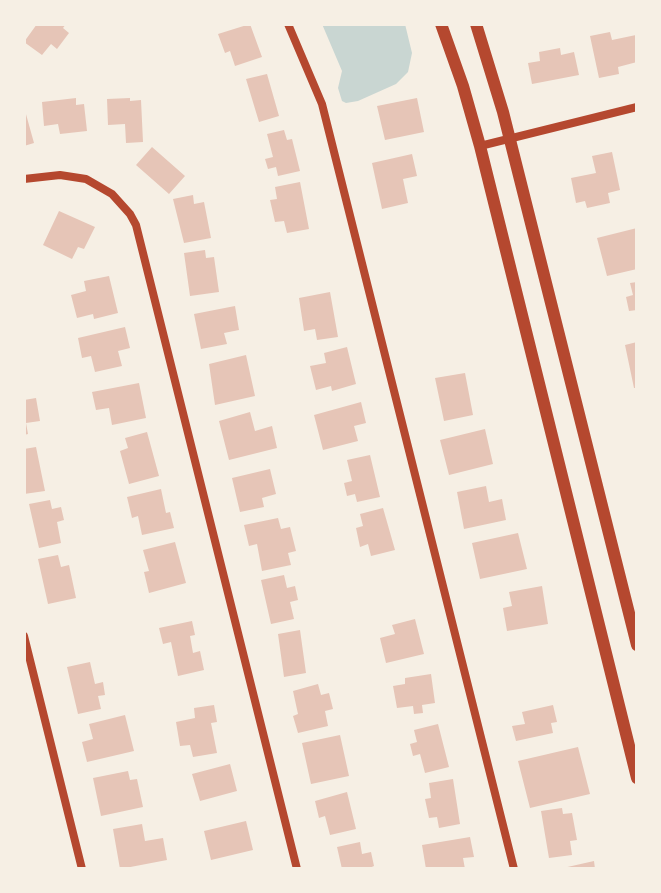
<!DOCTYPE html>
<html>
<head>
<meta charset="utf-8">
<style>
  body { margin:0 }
  #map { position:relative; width:661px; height:893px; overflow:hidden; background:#f6efe4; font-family:"Nunito Sans",sans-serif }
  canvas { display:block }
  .frame { position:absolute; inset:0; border:26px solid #f6efe4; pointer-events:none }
</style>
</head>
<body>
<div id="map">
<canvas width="661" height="893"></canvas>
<div class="frame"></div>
</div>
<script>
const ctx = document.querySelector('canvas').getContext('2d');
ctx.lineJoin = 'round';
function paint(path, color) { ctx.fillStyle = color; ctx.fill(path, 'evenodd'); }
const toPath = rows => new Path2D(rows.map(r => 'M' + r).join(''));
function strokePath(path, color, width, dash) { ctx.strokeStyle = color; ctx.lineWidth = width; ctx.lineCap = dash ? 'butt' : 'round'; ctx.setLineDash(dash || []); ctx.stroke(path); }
paint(toPath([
  [322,24,405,24,412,53,408,72,396,84,358,101,346,103,342,101,338,88,342,71]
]), '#c9d6d2');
paint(toPath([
  [37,24,66,24,63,28,69,33,57,49,51,44,42,55,24,42],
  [250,24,262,57,235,66,230,51,225,53,218,34],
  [610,32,612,40,636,35,637,62,618,67,619,74,599,78,590,36],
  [560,48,561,55,574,52,579,75,532,84,528,63,540,61,539,52],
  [267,74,279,116,259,122,246,79],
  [76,98,76,105,84,104,87,131,60,134,58,124,44,126,42,102],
  [130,98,130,101,141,100,143,142,126,143,125,124,108,125,107,99],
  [417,98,424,132,385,140,377,106],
  [24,107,34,143,24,146],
  [284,130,287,140,292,139,300,171,278,176,276,167,268,169,265,159,273,157,267,134],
  [152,147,185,176,169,194,136,165],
  [612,152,620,190,608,193,610,203,587,208,585,201,576,203,571,178,596,173,592,156],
  [412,154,417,176,403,179,408,203,382,209,372,163],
  [300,182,309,229,287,233,284,221,275,222,270,200,277,199,275,187],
  [193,195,194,204,204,202,211,238,184,243,173,199],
  [59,211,95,227,84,249,78,247,72,259,43,245],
  [637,228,637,269,607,276,597,238],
  [205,250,206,258,214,257,219,292,190,296,184,253],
  [109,276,118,313,94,319,93,314,77,318,71,295,86,291,84,281],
  [637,282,637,310,629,311,626,297,633,295,630,283],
  [330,292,338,337,317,340,315,329,304,331,299,298],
  [235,306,239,330,224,333,227,344,201,349,194,314],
  [125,327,130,348,118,351,122,366,95,372,91,356,82,358,78,338],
  [637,342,637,388,634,388,625,345],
  [347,347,356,384,332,391,331,386,316,390,310,366,326,363,324,353],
  [246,355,255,396,215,405,209,364],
  [465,373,473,415,444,421,435,378],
  [139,383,146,418,112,425,109,408,96,410,92,392],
  [36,398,40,421,26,423,28,434,24,435,24,400],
  [361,402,366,423,354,426,358,441,323,450,314,415],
  [250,412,255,431,272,426,277,448,229,460,219,421],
  [485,429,493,464,449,475,440,440],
  [147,432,159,476,129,484,120,451,128,448,125,438],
  [36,447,45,491,24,494,24,449],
  [370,455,380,497,357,502,355,494,347,496,344,483,352,481,347,460],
  [270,469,276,494,262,498,264,507,240,512,232,478],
  [486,486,489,502,502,499,506,520,464,529,457,492],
  [161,489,166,513,170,512,174,528,142,535,138,516,132,518,127,497],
  [50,500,52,509,61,507,64,520,57,522,61,543,39,548,29,504],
  [383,508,395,550,371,556,368,544,360,547,356,528,363,526,360,514],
  [278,518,281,529,290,527,296,551,288,553,291,565,262,571,257,544,249,546,244,525],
  [518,533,527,569,480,579,472,543],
  [175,542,186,583,149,593,144,572,149,571,143,550],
  [58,555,61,567,69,565,76,598,48,604,38,559],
  [284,575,287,588,295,586,298,600,290,602,294,619,271,624,261,580],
  [542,586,548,624,507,631,503,608,512,606,509,592],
  [415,619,424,654,386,663,380,638,395,634,392,625],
  [192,621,195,635,190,636,193,653,200,651,204,670,178,676,171,642,163,644,159,628],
  [300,630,306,673,284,677,278,634],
  [90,662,95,684,103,682,105,695,98,696,101,709,78,714,67,667],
  [431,674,435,703,422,705,423,713,414,714,413,706,397,708,393,686,405,684,405,678],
  [318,684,321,695,329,693,333,709,325,711,328,726,298,733,293,716,298,714,293,691],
  [214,705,217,722,211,723,217,753,193,757,190,745,180,746,176,722,195,718,194,708],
  [553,705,557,722,551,723,553,733,516,741,512,726,525,724,522,712],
  [125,715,134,751,87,762,82,742,93,739,89,724],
  [438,724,449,767,425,773,420,754,413,756,410,744,417,742,414,730],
  [340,735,349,776,311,784,302,743],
  [578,747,590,794,530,808,518,761],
  [230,764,237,791,200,801,192,774],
  [128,771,130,780,137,779,143,807,101,816,93,778],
  [453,779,460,824,439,828,437,817,429,818,425,799,431,798,429,783],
  [347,792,356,829,330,835,325,816,319,818,315,801],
  [562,808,563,814,572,813,577,840,570,841,572,855,549,858,541,811],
  [246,821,253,850,211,860,204,831],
  [142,824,145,841,163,838,167,860,120,869,113,829],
  [470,837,474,857,463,858,465,869,426,869,422,845],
  [360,842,362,854,371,852,374,866,367,869,342,869,337,847],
  [594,861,595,869,563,869,563,868]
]), '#e6c5b7');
strokePath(toPath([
  [288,24,322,104,514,869],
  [480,146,637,107],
  [24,179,60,175,86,179,112,194,130,214,136,225,297,869],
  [24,636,82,869]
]), '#b5482f', 8);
strokePath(toPath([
  [441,24,463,86,480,146,637,778],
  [476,24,503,112,637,645]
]), '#b5482f', 12);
</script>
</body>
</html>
